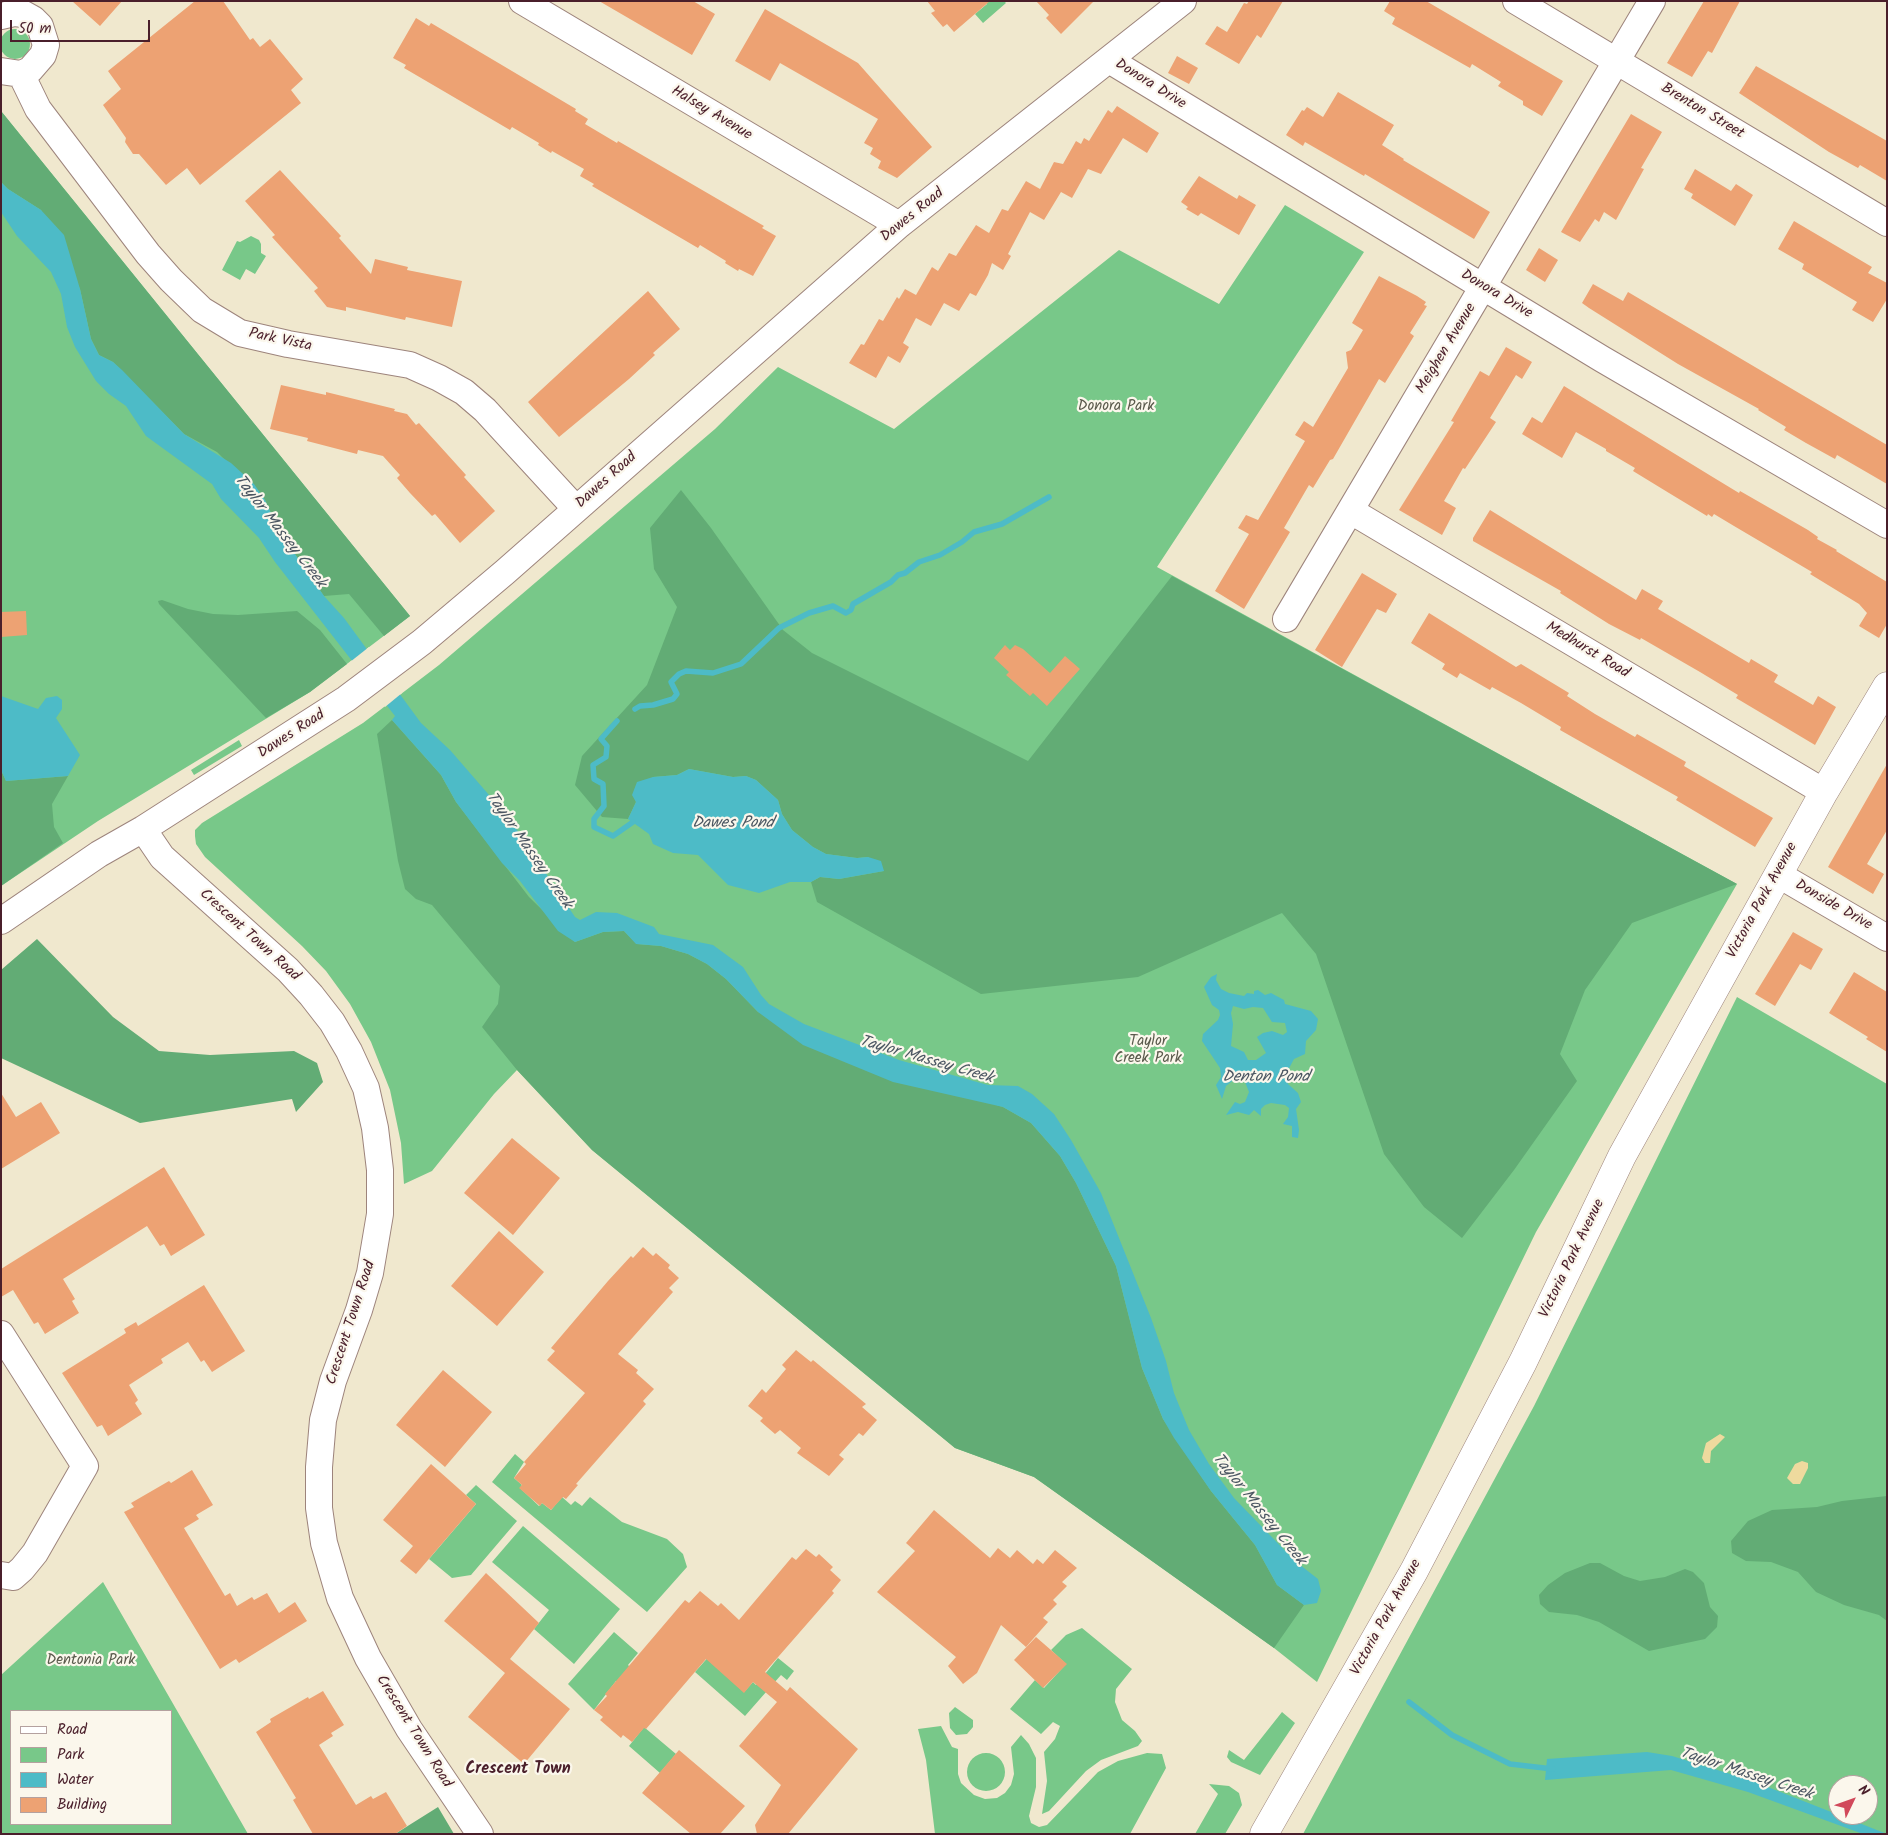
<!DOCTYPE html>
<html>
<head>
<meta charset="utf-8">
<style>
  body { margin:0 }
  #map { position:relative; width:1888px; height:1835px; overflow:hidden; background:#f0e8ce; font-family:Kalam,sans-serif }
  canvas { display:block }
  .frame { position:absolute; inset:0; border:2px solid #4a1f2b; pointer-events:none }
  .legend { position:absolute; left:10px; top:1710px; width:162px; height:115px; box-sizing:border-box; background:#fbf7ec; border:1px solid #b4a19f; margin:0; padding:6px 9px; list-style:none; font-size:15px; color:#4a1f2b }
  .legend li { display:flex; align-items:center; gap:10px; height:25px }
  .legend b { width:25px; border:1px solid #b4a19f }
  .north { position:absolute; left:1828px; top:1775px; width:50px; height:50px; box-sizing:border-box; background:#fbf7ec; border:1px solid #b4a19f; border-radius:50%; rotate:48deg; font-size:14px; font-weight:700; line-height:20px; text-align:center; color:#4a1f2b }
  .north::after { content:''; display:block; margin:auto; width:18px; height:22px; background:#d1495b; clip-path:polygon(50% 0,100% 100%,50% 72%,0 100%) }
  .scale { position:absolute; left:10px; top:20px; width:140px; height:22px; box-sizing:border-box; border:2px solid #4a1f2b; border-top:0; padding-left:6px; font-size:15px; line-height:18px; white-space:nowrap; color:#4a1f2b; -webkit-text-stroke:4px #fbf7ec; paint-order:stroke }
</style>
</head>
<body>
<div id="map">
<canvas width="1888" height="1835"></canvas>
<div class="frame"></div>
<ul class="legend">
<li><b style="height:6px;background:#fff"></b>Road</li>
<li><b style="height:14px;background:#78c889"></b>Park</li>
<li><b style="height:14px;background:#4dbbc7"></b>Water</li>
<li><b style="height:14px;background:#eda273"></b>Building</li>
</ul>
<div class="north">N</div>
<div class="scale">50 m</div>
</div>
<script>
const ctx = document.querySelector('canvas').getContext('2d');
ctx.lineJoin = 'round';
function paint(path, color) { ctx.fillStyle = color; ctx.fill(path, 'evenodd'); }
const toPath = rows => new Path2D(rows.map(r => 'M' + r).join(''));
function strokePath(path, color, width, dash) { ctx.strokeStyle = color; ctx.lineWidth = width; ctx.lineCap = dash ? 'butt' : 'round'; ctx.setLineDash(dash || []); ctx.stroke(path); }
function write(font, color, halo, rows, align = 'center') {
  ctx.font = font + ' Kalam,sans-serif'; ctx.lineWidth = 4.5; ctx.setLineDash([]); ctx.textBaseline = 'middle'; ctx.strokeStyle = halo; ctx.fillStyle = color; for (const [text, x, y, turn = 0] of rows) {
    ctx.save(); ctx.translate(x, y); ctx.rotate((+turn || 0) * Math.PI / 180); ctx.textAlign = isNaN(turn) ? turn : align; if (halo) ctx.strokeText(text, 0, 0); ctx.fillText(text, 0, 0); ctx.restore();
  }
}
paint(toPath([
  [985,1,1004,1,1006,3,983,23,975,14,987,4],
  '0 44a15 15 0 1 1 30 0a15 15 0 1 1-30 0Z',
  [1,111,410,616,310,692,98,821,1,886],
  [1285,205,1364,252,1157,567,1737,884,1536,1232,1317,1682,1274,1648,1034,1477,955,1448,592,1150,517,1070,494,1094,432,1171,404,1184,401,1143,390,1090,371,1042,350,1004,326,971,302,946,205,857,196,844,195,836,195,830,202,823,363,723,439,665,715,429,778,367,894,429,1119,250,1219,304],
  [251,236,259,240,261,244,261,253,266,256,255,274,246,269,240,280,222,270,237,241,240,242],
  [239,740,242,746,194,775,191,770],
  [1737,997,1887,1084,1887,1834,1303,1834,1534,1406],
  [1838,1785,1868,1785,1868,1815,1838,1815],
  [515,1454,524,1462,514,1478,522,1485,520,1488,539,1506,542,1503,551,1510,562,1497,571,1505,575,1501,582,1506,590,1497,622,1522,667,1539,683,1554,687,1567,647,1612,492,1482],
  [476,1485,517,1521,471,1575,452,1578,429,1559,476,1504,466,1495],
  [523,1526,620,1609,574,1664,534,1629,549,1610,492,1562],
  [103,1582,248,1834,1,1834,1,1675],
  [11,1711,171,1711,171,1824,11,1824],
  [1082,1628,1132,1669,1116,1689,1115,1702,1122,1720,1135,1731,1142,1741,1138,1746,1101,1760,1086,1771,1049,1811,1042,1814,1047,1781,1044,1752,1055,1739,1060,1726,1053,1722,1041,1734,1010,1709,1035,1680,1044,1688,1066,1664,1051,1650,1066,1635],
  [614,1632,638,1653,628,1665,632,1669,619,1683,616,1681,594,1710,568,1684],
  [711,1654,744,1692,753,1682,756,1685,778,1658,794,1671,787,1680,781,1675,745,1716,695,1672],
  [955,1707,973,1720,973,1727,967,1734,956,1735,950,1728,949,1713],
  [1282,1712,1295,1723,1260,1775,1231,1762,1227,1757,1229,1750,1244,1760],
  [941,1726,952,1747,958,1749,958,1774,961,1783,974,1795,985,1799,997,1798,1005,1793,1011,1785,1014,1774,1011,1747,1021,1735,1029,1744,1036,1758,1036,1787,1029,1816,1031,1823,1039,1827,1047,1825,1098,1772,1118,1761,1147,1753,1162,1754,1166,1768,1130,1834,935,1834,926,1760,918,1729],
  [644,1727,676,1754,660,1773,629,1746],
  '967 1772a19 19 0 1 1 38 0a19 19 0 1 1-38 0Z',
  [1209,1784,1229,1786,1239,1793,1242,1805,1225,1834,1195,1834,1218,1794]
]), '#78c889');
paint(toPath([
  [1,111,410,616,384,636,349,594,324,596,279,531,265,500,217,452,184,434,113,362,99,355,91,339,80,289,41,210,8,189,1,182],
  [681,490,711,528,783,630,812,653,1028,761,1172,576,1737,884,1632,923,1585,990,1560,1054,1577,1081,1514,1170,1462,1238,1424,1207,1384,1154,1316,954,1282,913,1138,977,981,994,817,902,811,882,820,877,839,879,884,871,868,857,857,858,826,854,813,847,792,830,782,814,778,800,756,780,746,776,733,777,689,769,677,775,653,777,635,798,636,802,628,819,602,817,575,785,582,756,647,685,677,607,654,569,650,528],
  [162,600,188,609,213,614,238,615,297,611,320,630,347,664,310,692,266,718,159,604,158,601],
  [392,720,441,775,456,802,529,897,575,942,603,932,624,931,637,944,661,946,688,954,707,964,726,979,758,1012,977,1099,1003,1107,1031,1123,1060,1156,1076,1183,1116,1266,1142,1368,1163,1419,1211,1491,1255,1545,1277,1585,1304,1605,1274,1648,1034,1477,955,1448,592,1150,517,1070,482,1027,498,1004,500,986,432,905,416,899,405,889,398,861,377,734],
  [1,770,6,781,68,776,52,804,54,827,63,843,1,886],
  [37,939,113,1017,159,1051,210,1055,294,1051,317,1063,323,1082,296,1112,292,1099,140,1123,1,1058,1,970],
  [1887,1496,1887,1621,1879,1615,1844,1605,1816,1592,1798,1572,1771,1562,1746,1561,1732,1553,1731,1541,1748,1521,1772,1510,1817,1507,1842,1501],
  [1590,1563,1600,1563,1624,1576,1640,1581,1665,1577,1685,1569,1693,1572,1704,1583,1710,1607,1718,1616,1717,1627,1705,1639,1649,1651,1599,1622,1577,1615,1549,1612,1540,1604,1539,1595,1548,1585,1565,1573],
  [438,1807,454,1834,395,1834]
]), '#62ac75');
paint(toPath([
  [1720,1434,1725,1437,1711,1451,1710,1463,1705,1463,1702,1458,1706,1443],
  [1802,1461,1808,1463,1808,1468,1800,1484,1793,1484,1787,1478,1795,1464]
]), '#eeda9e');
paint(toPath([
  [1,182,8,189,41,210,64,235,80,289,91,339,99,355,113,362,122,370,184,434,231,463,254,484,265,500,279,531,324,596,344,618,421,723,450,750,509,818,575,917,580,920,596,912,617,913,654,927,659,934,713,945,743,967,761,995,769,1004,804,1024,899,1060,988,1085,1018,1086,1032,1094,1054,1114,1071,1140,1101,1193,1151,1318,1166,1361,1174,1393,1189,1430,1209,1464,1234,1498,1295,1561,1318,1579,1321,1591,1317,1603,1304,1605,1277,1585,1255,1545,1211,1491,1174,1438,1163,1419,1142,1368,1116,1266,1076,1183,1060,1156,1031,1123,1003,1107,893,1082,803,1045,758,1012,726,979,707,964,688,954,661,946,636,944,624,931,603,932,575,942,558,931,520,881,502,863,456,802,441,775,392,720,395,716,275,562,259,538,221,499,212,484,146,436,126,406,109,394,96,381,75,347,67,327,61,294,51,272,17,236,1,212],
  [1,696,38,709,46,698,57,696,62,700,62,709,56,718,80,755,68,776,6,781,1,770],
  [689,769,733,777,746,776,756,780,778,800,782,814,792,830,813,847,826,854,857,858,868,857,881,861,884,871,839,879,820,877,811,882,790,882,759,893,728,885,698,855,673,853,653,844,649,834,628,819,636,802,632,795,637,782,653,777,677,775],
  [1217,974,1216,980,1221,989,1229,993,1244,996,1247,993,1254,994,1254,991,1258,990,1265,995,1271,993,1284,1000,1285,1004,1311,1011,1318,1019,1316,1030,1306,1041,1305,1054,1294,1059,1286,1074,1288,1084,1298,1093,1301,1102,1296,1109,1299,1130,1298,1138,1292,1137,1292,1126,1283,1124,1288,1117,1289,1108,1285,1105,1271,1103,1265,1105,1261,1109,1261,1116,1254,1110,1249,1115,1238,1112,1226,1115,1235,1102,1240,1104,1245,1102,1249,1092,1245,1082,1236,1078,1226,1086,1222,1099,1216,1085,1221,1077,1220,1068,1202,1041,1203,1034,1218,1020,1220,1015,1219,1010,1212,1005,1204,987,1211,977],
  [1233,1006,1244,1009,1253,1007,1263,1008,1272,1022,1285,1023,1287,1032,1283,1035,1272,1031,1263,1033,1257,1037,1266,1053,1256,1060,1248,1060,1244,1052,1231,1046,1233,1024,1231,1013],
  [1647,1752,1672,1756,1750,1780,1887,1834,1863,1834,1748,1792,1671,1770,1545,1780,1547,1759]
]), '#4dbbc7');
paint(toPath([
  [369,647,402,693,385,707,350,662]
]), '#f0e8ce');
strokePath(toPath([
  [635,709,640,706,653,705,673,699,677,694,671,682,679,674,686,671,713,673,741,664,779,628,809,613,833,606,846,613,851,610,853,604,891,582,898,575,905,573,919,562,940,555,962,542,974,532,1002,524,1049,497],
  [617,721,601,739,607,746,606,757,593,765,594,779,603,784,604,806,594,819,594,827,613,836,633,822],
  [1409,1702,1452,1735,1510,1764,1553,1769]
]), '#4dbbc7', 5.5);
paint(toPath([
  [72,1,122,1,100,26],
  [195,1,223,1,250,40,253,38,260,47,270,39,303,79,291,90,301,103,200,185,187,168,166,185,139,154,133,154,125,142,126,138,103,105,121,89,108,71],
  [599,1,693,1,715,14,692,55],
  [927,1,990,1,954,32,947,24,943,27,931,13,935,11],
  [1036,1,1094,1,1061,34,1046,18,1049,15],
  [1249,1,1283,1,1261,38,1257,35,1239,64,1205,44,1217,26,1227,32,1244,3,1247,4],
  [1390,1,1426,1,1563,81,1542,116,1523,105,1523,101,1498,86,1501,82,1472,64,1470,68,1392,24,1395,18,1384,11],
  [1704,1,1740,1,1712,53,1708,51,1692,77,1667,63],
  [765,9,858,63,932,147,897,178,878,168,881,161,870,154,873,148,864,143,878,119,780,63,770,81,735,61],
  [416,18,429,26,431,23,576,109,575,111,588,119,585,124,617,143,618,141,764,226,762,228,776,236,753,276,739,269,738,271,725,263,726,261,700,245,698,248,592,186,594,184,580,176,584,169,552,151,551,153,538,145,539,143,512,127,510,130,404,68,406,65,393,58],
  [1177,56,1198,68,1189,84,1168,73],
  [1756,66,1887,141,1887,181,1860,165,1858,168,1829,152,1739,93],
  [1338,92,1394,125,1382,145,1404,159,1403,160,1490,212,1474,239,1365,174,1364,176,1305,142,1303,146,1286,135,1302,110,1304,111,1307,107,1323,117],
  [1117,106,1159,133,1147,153,1123,138,1101,174,1088,169,1072,198,1061,192,1044,220,1030,212,1008,254,1011,256,1003,270,992,263,988,275,976,296,970,293,959,311,944,303,931,326,916,318,903,343,909,347,900,363,888,356,876,378,849,363,861,344,864,345,879,319,883,321,897,297,899,299,905,289,916,295,932,267,938,271,949,253,956,256,976,225,989,233,1002,209,1008,211,1026,181,1040,189,1054,162,1063,164,1076,141,1081,144,1084,138,1089,141,1108,110,1112,113],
  [1631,114,1662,132,1641,168,1644,169,1616,220,1604,212,1599,222,1595,219,1580,242,1561,232],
  [1695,169,1731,191,1736,184,1753,195,1735,226,1691,198,1693,194,1684,189],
  [280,170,341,236,339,238,371,274,375,259,408,267,407,270,462,281,452,327,406,317,405,320,346,307,346,311,327,307,314,291,318,288,272,237,275,235,245,201],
  [1199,176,1237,199,1239,195,1256,205,1239,235,1201,213,1198,216,1186,209,1188,207,1181,202],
  [1794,221,1872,267,1868,273,1887,283,1887,299,1873,322,1852,310,1857,302,1802,269,1804,264,1778,249],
  [1539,248,1558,260,1545,282,1526,270],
  [1379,276,1417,296,1426,302,1424,305,1427,306,1410,333,1414,336,1385,383,1379,379,1333,459,1330,460,1313,488,1309,485,1284,528,1290,532,1244,609,1215,591,1249,534,1238,528,1246,515,1258,520,1305,441,1295,435,1304,421,1313,427,1348,368,1346,352,1351,350,1363,330,1352,323],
  [1593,284,1623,301,1628,292,1887,445,1887,484,1837,455,1835,459,1806,443,1784,430,1786,427,1758,410,1759,409,1678,364,1589,308,1582,303],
  [648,291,680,329,653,353,655,355,629,379,559,437,528,402],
  [1506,347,1532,362,1522,379,1516,375,1490,418,1496,422,1465,469,1463,468,1444,501,1456,508,1442,535,1399,510,1454,422,1451,421,1480,371,1489,376],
  [281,385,326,395,326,392,395,409,394,411,407,414,416,425,419,423,466,475,464,477,495,511,460,543,435,514,432,516,410,493,397,478,400,475,383,456,358,450,357,454,307,441,308,438,270,429],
  [1564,386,1711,476,1739,493,1740,491,1808,530,1818,537,1817,539,1837,550,1836,551,1887,582,1887,624,1879,638,1859,626,1867,613,1859,604,1810,574,1812,572,1734,526,1714,514,1712,517,1708,514,1707,516,1669,493,1633,471,1635,468,1606,451,1606,449,1576,432,1562,458,1522,434,1532,417,1542,423],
  [1490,510,1636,600,1642,589,1663,601,1658,609,1749,663,1751,659,1778,675,1774,682,1791,692,1813,705,1818,696,1836,707,1815,745,1736,698,1738,695,1700,672,1641,638,1640,640,1609,624,1560,593,1561,591,1473,541,1473,538],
  [1362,573,1397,594,1386,613,1377,609,1342,667,1315,650],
  [26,611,27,635,1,637,1,612],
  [1429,613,1516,667,1521,664,1569,693,1567,696,1595,714,1635,737,1637,734,1686,762,1684,766,1773,818,1755,847,1676,800,1678,797,1560,730,1561,727,1521,703,1492,687,1490,690,1460,673,1457,678,1442,669,1445,664,1411,643],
  [1005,645,1010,650,1015,645,1023,649,1050,673,1065,656,1080,669,1047,706,1033,693,1030,696,1006,675,1009,672,994,658],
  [1887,764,1887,830,1867,864,1884,874,1873,894,1828,867],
  [1793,932,1823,949,1811,970,1800,964,1775,1006,1755,994],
  [1854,972,1887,992,1887,1052,1866,1039,1868,1037,1829,1013],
  [1,1093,16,1117,41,1102,60,1133,1,1169],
  [512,1138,560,1178,513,1235,464,1193],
  [164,1167,205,1235,171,1256,164,1244,160,1246,147,1226,63,1279,75,1299,72,1301,79,1313,45,1334,38,1322,34,1324,13,1290,1,1297,1,1269],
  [499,1231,544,1272,497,1326,451,1286],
  [643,1247,653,1256,656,1253,670,1265,668,1268,679,1278,669,1288,673,1292,618,1354,638,1370,636,1373,654,1389,643,1401,646,1404,576,1484,578,1485,566,1499,563,1497,551,1510,542,1503,540,1506,519,1488,522,1485,514,1478,526,1464,524,1462,585,1393,547,1360,555,1351,551,1348,608,1281,631,1256,633,1258],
  [204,1285,245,1351,212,1372,204,1360,201,1362,188,1342,161,1359,163,1363,129,1385,138,1400,135,1403,142,1414,108,1436,102,1425,97,1427,62,1373,126,1333,124,1329,136,1322,138,1326],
  [796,1350,811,1362,813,1360,866,1404,862,1407,877,1420,863,1436,859,1433,839,1455,844,1459,829,1476,797,1453,801,1448,780,1430,775,1434,760,1421,763,1418,748,1406,762,1389,766,1393,786,1369,782,1365],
  [443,1370,492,1412,445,1467,396,1425],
  [431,1464,476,1504,416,1574,400,1561,413,1546,383,1520],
  [192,1470,213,1505,196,1515,199,1519,184,1528,225,1596,230,1593,237,1606,252,1597,254,1600,267,1593,279,1613,295,1602,307,1621,239,1663,236,1659,220,1669,124,1512,134,1507,131,1503,169,1481,171,1483],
  [934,1510,990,1558,998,1548,1010,1558,1017,1550,1033,1564,1037,1559,1043,1564,1055,1550,1077,1568,1062,1582,1067,1586,1053,1600,1057,1604,1043,1618,1048,1622,1026,1647,1001,1625,977,1673,963,1684,948,1666,956,1657,877,1592,915,1551,906,1543],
  [806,1549,816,1557,819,1554,833,1567,830,1570,841,1580,832,1591,834,1593,765,1672,787,1691,790,1687,858,1749,788,1834,757,1834,755,1825,781,1785,739,1746,777,1702,753,1682,744,1693,706,1659,646,1729,644,1728,632,1742,623,1735,621,1738,600,1720,603,1717,594,1710,607,1696,605,1694,685,1600,689,1603,700,1591,718,1606,721,1603,739,1620,792,1557,796,1560],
  [486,1573,539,1623,510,1659,570,1709,524,1764,468,1717,505,1673,444,1621],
  [1036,1637,1067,1664,1043,1688,1014,1660],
  [323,1691,344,1725,331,1733,333,1736,319,1745,356,1805,371,1796,373,1799,386,1792,407,1826,395,1834,313,1834,293,1800,296,1798,256,1732,271,1722,270,1719,308,1697,309,1699],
  [679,1750,745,1806,720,1834,691,1834,642,1793]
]), '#eda273');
const minor = toPath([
  [522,1,899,225],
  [1516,1,1887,223],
  [1,16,14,13,24,14,33,19,40,26,46,45,43,55,30,70,21,74,1,71],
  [1109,60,1602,359,1887,525],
  [21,74,38,109,148,254,171,280,202,310,240,333,288,344,410,365,439,378,464,392,485,410,576,509],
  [1351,511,1824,792],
  [1286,619,1652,1],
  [143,829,162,857,288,970,311,995,332,1022,349,1051,366,1088,375,1128,380,1170,380,1214,370,1273,359,1310,333,1381,323,1420,319,1467,319,1508,324,1543,340,1598,368,1658,409,1729,480,1834],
  [1779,875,1887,938],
  [1,921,99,854,143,829,346,699,422,642,505,572,899,225,1183,1],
  [1,1334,85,1466,35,1553,22,1569,13,1577,1,1575]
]);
const major = toPath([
  [1264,1834,1414,1571,1523,1362,1622,1156,1824,792,1887,686]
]);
strokePath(minor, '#9d847c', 28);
strokePath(major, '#9d847c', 29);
strokePath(minor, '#fff', 26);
strokePath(major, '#fff', 28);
write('15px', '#4a1f2b', '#fbf7ec', [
  ["Donora Drive",1150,85,32],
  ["Brenton Street",1702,112,31],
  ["Halsey Avenue",711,114,31],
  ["Dawes Road",913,216,-39],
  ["Donora Drive",1496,295,31],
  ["Park Vista",280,341,12],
  ["Meighen Avenue",1447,349,-59],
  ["Dawes Road",607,481,-42],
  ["Medhurst Road",1587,651,31],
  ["Dawes Road",292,735,-33],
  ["Victoria Park Avenue",1763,901,-61],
  ["Donside Drive",1833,906,30],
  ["Crescent Town Road",249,936,42],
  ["Victoria Park Avenue",1573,1259,-64],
  ["Crescent Town Road",352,1323,-72],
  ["Victoria Park Avenue",1387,1618,-61],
  ["Crescent Town Road",413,1732,58]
]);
write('15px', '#5a5a4c', '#fbf7ec', [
  ["Donora Park",1116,407],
  ["Taylor",1148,1042],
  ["Creek Park",1148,1059],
  ["Dentonia Park",91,1661]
]);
write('italic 16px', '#4b5662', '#fbf7ec', [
  ["Taylor Massey Creek",279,532,52],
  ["Dawes Pond",733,824],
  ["Taylor Massey Creek",528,851,55],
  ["Taylor Massey Creek",926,1061,16],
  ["Denton Pond",1266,1078],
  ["Taylor Massey Creek",1258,1510,51],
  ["Taylor Massey Creek",1746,1775,18]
]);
write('bold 16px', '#4a1f2b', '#fbf7ec', [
  ["Crescent Town",518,1770]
]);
</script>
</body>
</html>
